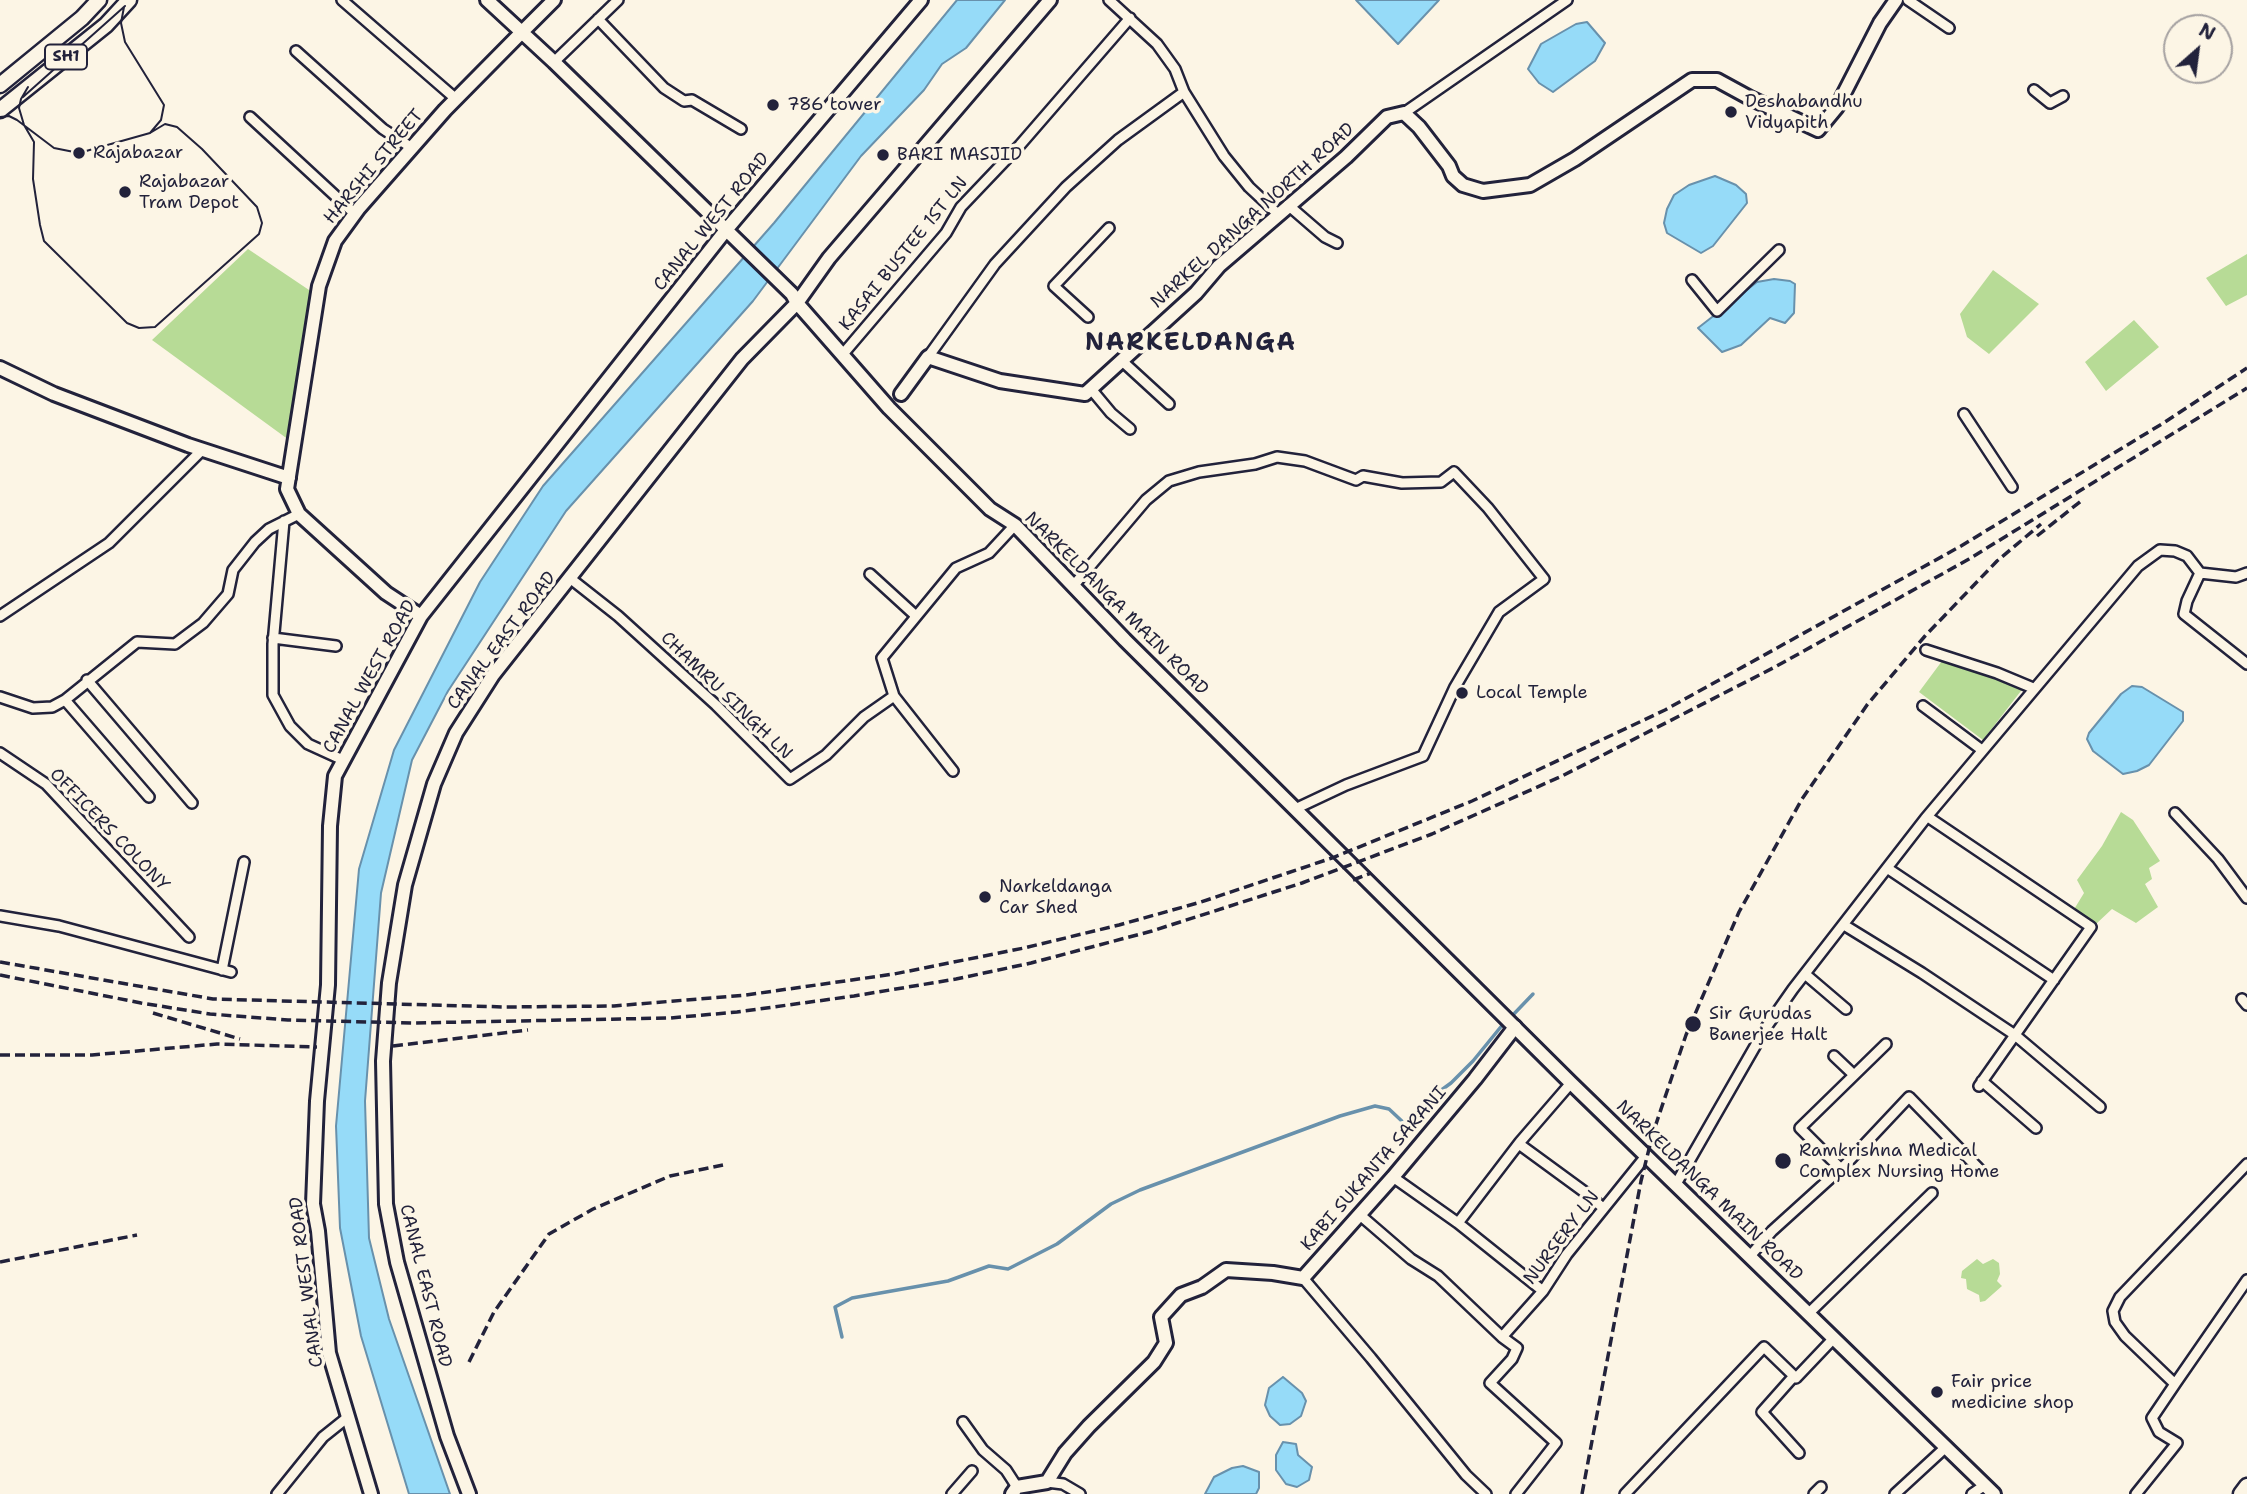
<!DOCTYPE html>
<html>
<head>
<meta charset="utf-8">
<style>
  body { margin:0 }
  #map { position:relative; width:2247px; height:1494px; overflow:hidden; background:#fcf5e5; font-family:"Shantell Sans",sans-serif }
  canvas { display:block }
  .north { position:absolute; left:2163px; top:14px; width:70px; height:70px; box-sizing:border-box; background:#fcf5e5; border:2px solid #a5a1a1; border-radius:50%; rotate:28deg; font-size:19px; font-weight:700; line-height:28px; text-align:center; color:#22223b }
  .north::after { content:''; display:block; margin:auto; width:24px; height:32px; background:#22223b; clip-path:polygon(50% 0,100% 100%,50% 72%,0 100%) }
</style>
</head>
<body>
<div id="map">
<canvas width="2247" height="1494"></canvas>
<div class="north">N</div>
</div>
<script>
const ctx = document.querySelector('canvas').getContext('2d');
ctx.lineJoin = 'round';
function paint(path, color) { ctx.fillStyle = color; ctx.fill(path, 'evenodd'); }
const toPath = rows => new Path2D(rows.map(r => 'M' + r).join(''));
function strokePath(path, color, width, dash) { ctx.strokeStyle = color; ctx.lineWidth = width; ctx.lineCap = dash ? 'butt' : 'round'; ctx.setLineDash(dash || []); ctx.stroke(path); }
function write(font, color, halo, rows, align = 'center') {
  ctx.font = font + ' "Shantell Sans",sans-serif'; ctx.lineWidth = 7; ctx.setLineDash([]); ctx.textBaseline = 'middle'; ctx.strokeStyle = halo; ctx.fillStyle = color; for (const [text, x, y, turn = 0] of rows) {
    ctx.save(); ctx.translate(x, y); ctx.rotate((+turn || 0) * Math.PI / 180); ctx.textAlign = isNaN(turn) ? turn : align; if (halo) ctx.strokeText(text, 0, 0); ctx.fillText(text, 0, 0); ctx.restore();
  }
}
paint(toPath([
  [248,249,312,292,289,440,152,340],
  [2247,254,2247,295,2226,306,2206,278],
  [1993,270,2039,304,1989,354,1967,337,1960,314],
  [2134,320,2159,347,2106,391,2085,362],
  [1942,661,2024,687,1983,740,1919,692],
  [2121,812,2133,820,2160,861,2149,868,2152,879,2145,884,2158,907,2136,923,2112,909,2096,924,2073,911,2084,893,2077,880,2102,846],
  [1977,1259,1983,1264,1993,1259,1999,1263,2000,1274,1997,1281,2002,1286,1985,1301,1980,1302,1979,1295,1967,1289,1966,1279,1961,1278,1962,1271]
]), '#b7db96');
const water = toPath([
  [957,0,1005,0,966,48,942,64,924,90,861,156,753,301,566,511,448,691,412,760,381,893,365,1101,369,1238,389,1319,450,1494,409,1494,361,1336,340,1228,336,1126,359,869,394,750,480,582,543,486,774,223,957,0],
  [1356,0,1439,0,1398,44,1356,0],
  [1587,22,1605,43,1595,61,1553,92,1539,83,1528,69,1541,44,1576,24,1587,22],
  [1715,176,1736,185,1746,194,1747,203,1713,246,1701,253,1667,233,1664,223,1667,209,1674,195,1689,185,1715,176],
  [1774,279,1790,281,1795,284,1794,313,1785,323,1770,318,1741,345,1722,352,1698,328,1757,282,1774,279],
  [2132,686,2142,687,2183,712,2183,721,2149,765,2137,771,2123,774,2093,751,2087,739,2089,733,2121,694,2132,686],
  [1283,1377,1302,1393,1306,1401,1301,1416,1290,1424,1280,1425,1270,1416,1265,1405,1269,1388,1283,1377],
  [1283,1442,1296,1444,1298,1455,1312,1467,1309,1480,1297,1487,1286,1484,1276,1470,1276,1455,1283,1442],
  [1243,1466,1259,1472,1259,1488,1256,1494,1205,1494,1214,1477,1232,1468,1243,1466]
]);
paint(water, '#96dbf8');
strokePath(water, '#6891ac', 2);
strokePath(toPath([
  [1510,1018,1533,994],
  [842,1337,835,1307,852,1298,948,1281,989,1266,1008,1269,1057,1244,1111,1204,1140,1190,1340,1116,1375,1106,1389,1109,1405,1124,1413,1120,1418,1107,1451,1083,1473,1061,1504,1023]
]), '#6891ac', 3.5);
const minor = toPath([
  [342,0,456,99],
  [1109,0,1157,44,1175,69,1184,92,1224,156,1249,187,1279,215],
  [1908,0,1949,28],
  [598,19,664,88,684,101,692,100,741,129],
  [296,51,383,129,412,148],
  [554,62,618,0],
  [2034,90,2050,103,2063,96],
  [1404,113,1567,0],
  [250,117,355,214],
  [1288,205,1325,237,1337,243],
  [1692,280,1717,311,1779,250],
  [1088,317,1054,286,1109,228],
  [843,354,946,233,961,207,1020,145,1130,18],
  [928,357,995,264,1066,187,1118,140,1184,92],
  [1121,360,1169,404],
  [1091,389,1111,413,1130,429],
  [1964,414,2012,487],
  [284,521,273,644,273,695,290,726,308,744,343,760],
  [2200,573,2236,577,2247,573],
  [870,574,916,616],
  [571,579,618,616,716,705,790,779,826,755,864,717,894,696],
  [1074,585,1146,500,1169,481,1199,472,1255,464,1277,457,1305,461,1356,480,1363,476,1402,483,1441,482,1454,472,1488,508,1544,579,1499,612,1455,687,1423,756,1346,785,1295,809],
  [0,616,109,543,203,449],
  [273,638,336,646],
  [1926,650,1997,673,2033,688],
  [87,680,192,803],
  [0,697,33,708,52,707,65,700,137,642,175,644,203,623,228,594,233,570,255,542,269,529,299,514],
  [65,700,149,797],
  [1923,706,1982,750],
  [0,753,46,784,189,937],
  [953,771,894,696,882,658,956,568,989,553,1015,525],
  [2175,813,2218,859,2247,898],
  [1928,817,2091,927,1979,1086],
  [1887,868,2054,980],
  [0,916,59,926,231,972],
  [1844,925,1922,973,2015,1035,2100,1107],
  [222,970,244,862],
  [1805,974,1846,1009],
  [2242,999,2247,1005],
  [1834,1056,1854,1075],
  [1982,1081,2036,1128],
  [1519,1144,1586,1193,1603,1208],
  [1840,1168,1800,1128,1886,1044],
  [1393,1177,1458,1223,1543,1291],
  [1676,1184,1765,1029,1793,989,1925,819,2138,566,2160,550,2175,551,2187,556,2200,573,2187,601,2184,614,2247,664],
  [1360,1215,1411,1259,1438,1276,1502,1337,1517,1348,1512,1359,1490,1383,1556,1443,1516,1494],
  [1458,1223,1520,1142,1571,1083],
  [1750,1256,1772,1231,1846,1164,1909,1097,1982,1172],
  [1303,1278,1371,1358,1466,1475,1486,1494],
  [1809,1313,1932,1193],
  [1502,1337,1543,1291,1567,1254,1646,1156],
  [1794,1376,1762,1412,1799,1453],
  [2175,1384,2247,1280],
  [963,1422,983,1450,1006,1470,1017,1487],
  [1047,1482,1063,1484,1080,1494],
  [277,1494,323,1437,348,1417],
  [952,1494,972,1471],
  [1625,1494,1764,1347,1796,1378,1834,1338],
  [1814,1494,1821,1487],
  [1895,1494,1946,1447],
  [1972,1494,1985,1485],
  [2136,1494,2177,1443,2159,1432,2152,1418,2175,1384,2125,1336,2115,1322,2113,1311,2120,1297,2247,1164]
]);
const tertiary = toPath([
  [0,368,54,394,188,445,289,478],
  [901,394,928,357,1000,381,1085,394,1196,293,1219,266,1346,157,1387,117,1404,113,1419,127,1449,166,1453,176,1463,185,1483,191,1530,185,1575,159,1692,80,1717,80,1750,98,1818,130,1837,107,1880,23,1896,0],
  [421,616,386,593,299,514,287,489,319,286,335,241,359,208,445,110,521,33],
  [371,1494,329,1353,318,1231,313,1204,317,1101,328,985,330,826,335,776,421,616,726,230],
  [1012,1494,1017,1487,1047,1482,1065,1453,1089,1426,1154,1362,1166,1343,1161,1317,1181,1295,1202,1287,1226,1270,1273,1273,1303,1278,1393,1177,1475,1079,1515,1027]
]);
const secondary = toPath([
  [487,0,554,62,792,294,797,303,889,408,990,509,1015,525,1125,640,1571,1083,1994,1494],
  [521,33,554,0],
  [726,230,921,0],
  [469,1494,447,1436,397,1262,386,1204,383,1061,389,983,405,885,434,784,456,733,493,675,742,359,797,303,829,258,1050,0]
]);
const primary = toPath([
  [0,85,82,18,99,0],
  [0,110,106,25,129,0],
  [2241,1494,2247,1486]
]);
strokePath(minor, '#22223b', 14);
strokePath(tertiary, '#22223b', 18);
strokePath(secondary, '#22223b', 18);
strokePath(primary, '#22223b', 19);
strokePath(minor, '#fcf5e5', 9);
strokePath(tertiary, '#fcf5e5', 12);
strokePath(secondary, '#fcf5e5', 12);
strokePath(primary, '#fcf5e5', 14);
strokePath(toPath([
  [28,87,21,99,19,108,24,125,34,142,33,179,40,225,44,241,127,323,139,328,155,327,259,234,262,223,257,207,202,149,177,127,165,124,150,133],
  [23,97,125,6],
  [0,117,9,116,17,120,54,148,79,153,150,133,161,120,164,105,125,42,121,23,124,7]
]), '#22223b', 2);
strokePath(toPath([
  [2037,536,2081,501],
  [1353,880,1371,873],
  [0,962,213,999,506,1007,614,1006,746,995,894,974,1024,948,1119,925,1201,902,1332,858,1472,801,1665,710,1961,546,2165,422,2247,368],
  [0,975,141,1003,210,1014,288,1020,412,1023,670,1018,737,1012,854,996,956,979,1031,963,1152,931,1302,883,1432,834,1562,776,1775,667,1969,559,2247,388],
  [153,1013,240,1039],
  [393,1046,528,1030],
  [0,1055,92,1055,217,1044,317,1047],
  [0,1262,137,1235],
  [469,1362,494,1312,549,1234,593,1209,670,1176,723,1165],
  [1582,1494,1641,1181,1653,1133,1686,1035,1739,912,1802,799,1867,705,1925,636,1997,561,2041,524]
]), '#22223b', 3.5, [10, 5]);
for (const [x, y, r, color] of [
  [773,105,7,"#22223b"],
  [1731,112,7,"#22223b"],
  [79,153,7,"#22223b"],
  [883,155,7,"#22223b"],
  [125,192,7,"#22223b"],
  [1462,693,7,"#22223b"],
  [985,897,7,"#22223b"],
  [1693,1024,9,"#22223b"],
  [1783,1161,9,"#22223b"],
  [1937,1392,7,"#22223b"]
]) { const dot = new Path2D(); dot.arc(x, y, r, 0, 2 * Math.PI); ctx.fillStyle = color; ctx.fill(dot); strokePath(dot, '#fcf5e5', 2.5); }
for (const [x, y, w] of [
  [66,57,42]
]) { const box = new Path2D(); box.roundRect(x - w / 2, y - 12.5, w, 25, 5); ctx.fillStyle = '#fcf5e5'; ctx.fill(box); strokePath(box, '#22223b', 2); }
write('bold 16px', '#22223b', null, [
  ["SH1",66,57]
]);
write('18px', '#22223b', '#fcf5e5', [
  ["Deshabandhu",1745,102],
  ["Vidyapith",1745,123],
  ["786 tower",787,105],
  ["Rajabazar",93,153],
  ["BARI MASJID",897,155],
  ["Rajabazar",139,182],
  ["Tram Depot",139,203],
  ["Local Temple",1476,693],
  ["Narkeldanga",999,887],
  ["Car Shed",999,908],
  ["Sir Gurudas",1709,1014],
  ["Banerjee Halt",1709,1035],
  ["Ramkrishna Medical",1799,1151],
  ["Complex Nursing Home",1799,1172],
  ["Fair price",1951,1382],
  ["medicine shop",1951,1403]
], 'left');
write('18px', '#22223b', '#fcf5e5', [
  ["HARSHI STREET",374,167,-50],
  ["NARKEL DANGA NORTH ROAD",1253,216,-42],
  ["CANAL WEST ROAD",712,222,-51],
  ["KASAI BUSTEE 1ST LN",904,254,-51],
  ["NARKELDANGA MAIN ROAD",1116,604,45],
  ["CANAL EAST ROAD",502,641,-53],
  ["CANAL WEST ROAD",370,677,-61],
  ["CHAMRU SINGH LN",726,696,44],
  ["OFFICERS COLONY",109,830,46],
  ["KABI SUKANTA SARANI",1374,1169,-49],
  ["NARKELDANGA MAIN ROAD",1709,1191,44],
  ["NURSERY LN",1562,1238,-53],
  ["CANAL WEST ROAD",307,1282,-97],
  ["CANAL EAST ROAD",425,1286,76]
]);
ctx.letterSpacing = '2px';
write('bold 24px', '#22223b', '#fcf5e5', [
  ["NARKELDANGA",1191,344]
]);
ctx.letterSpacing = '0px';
</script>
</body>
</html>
